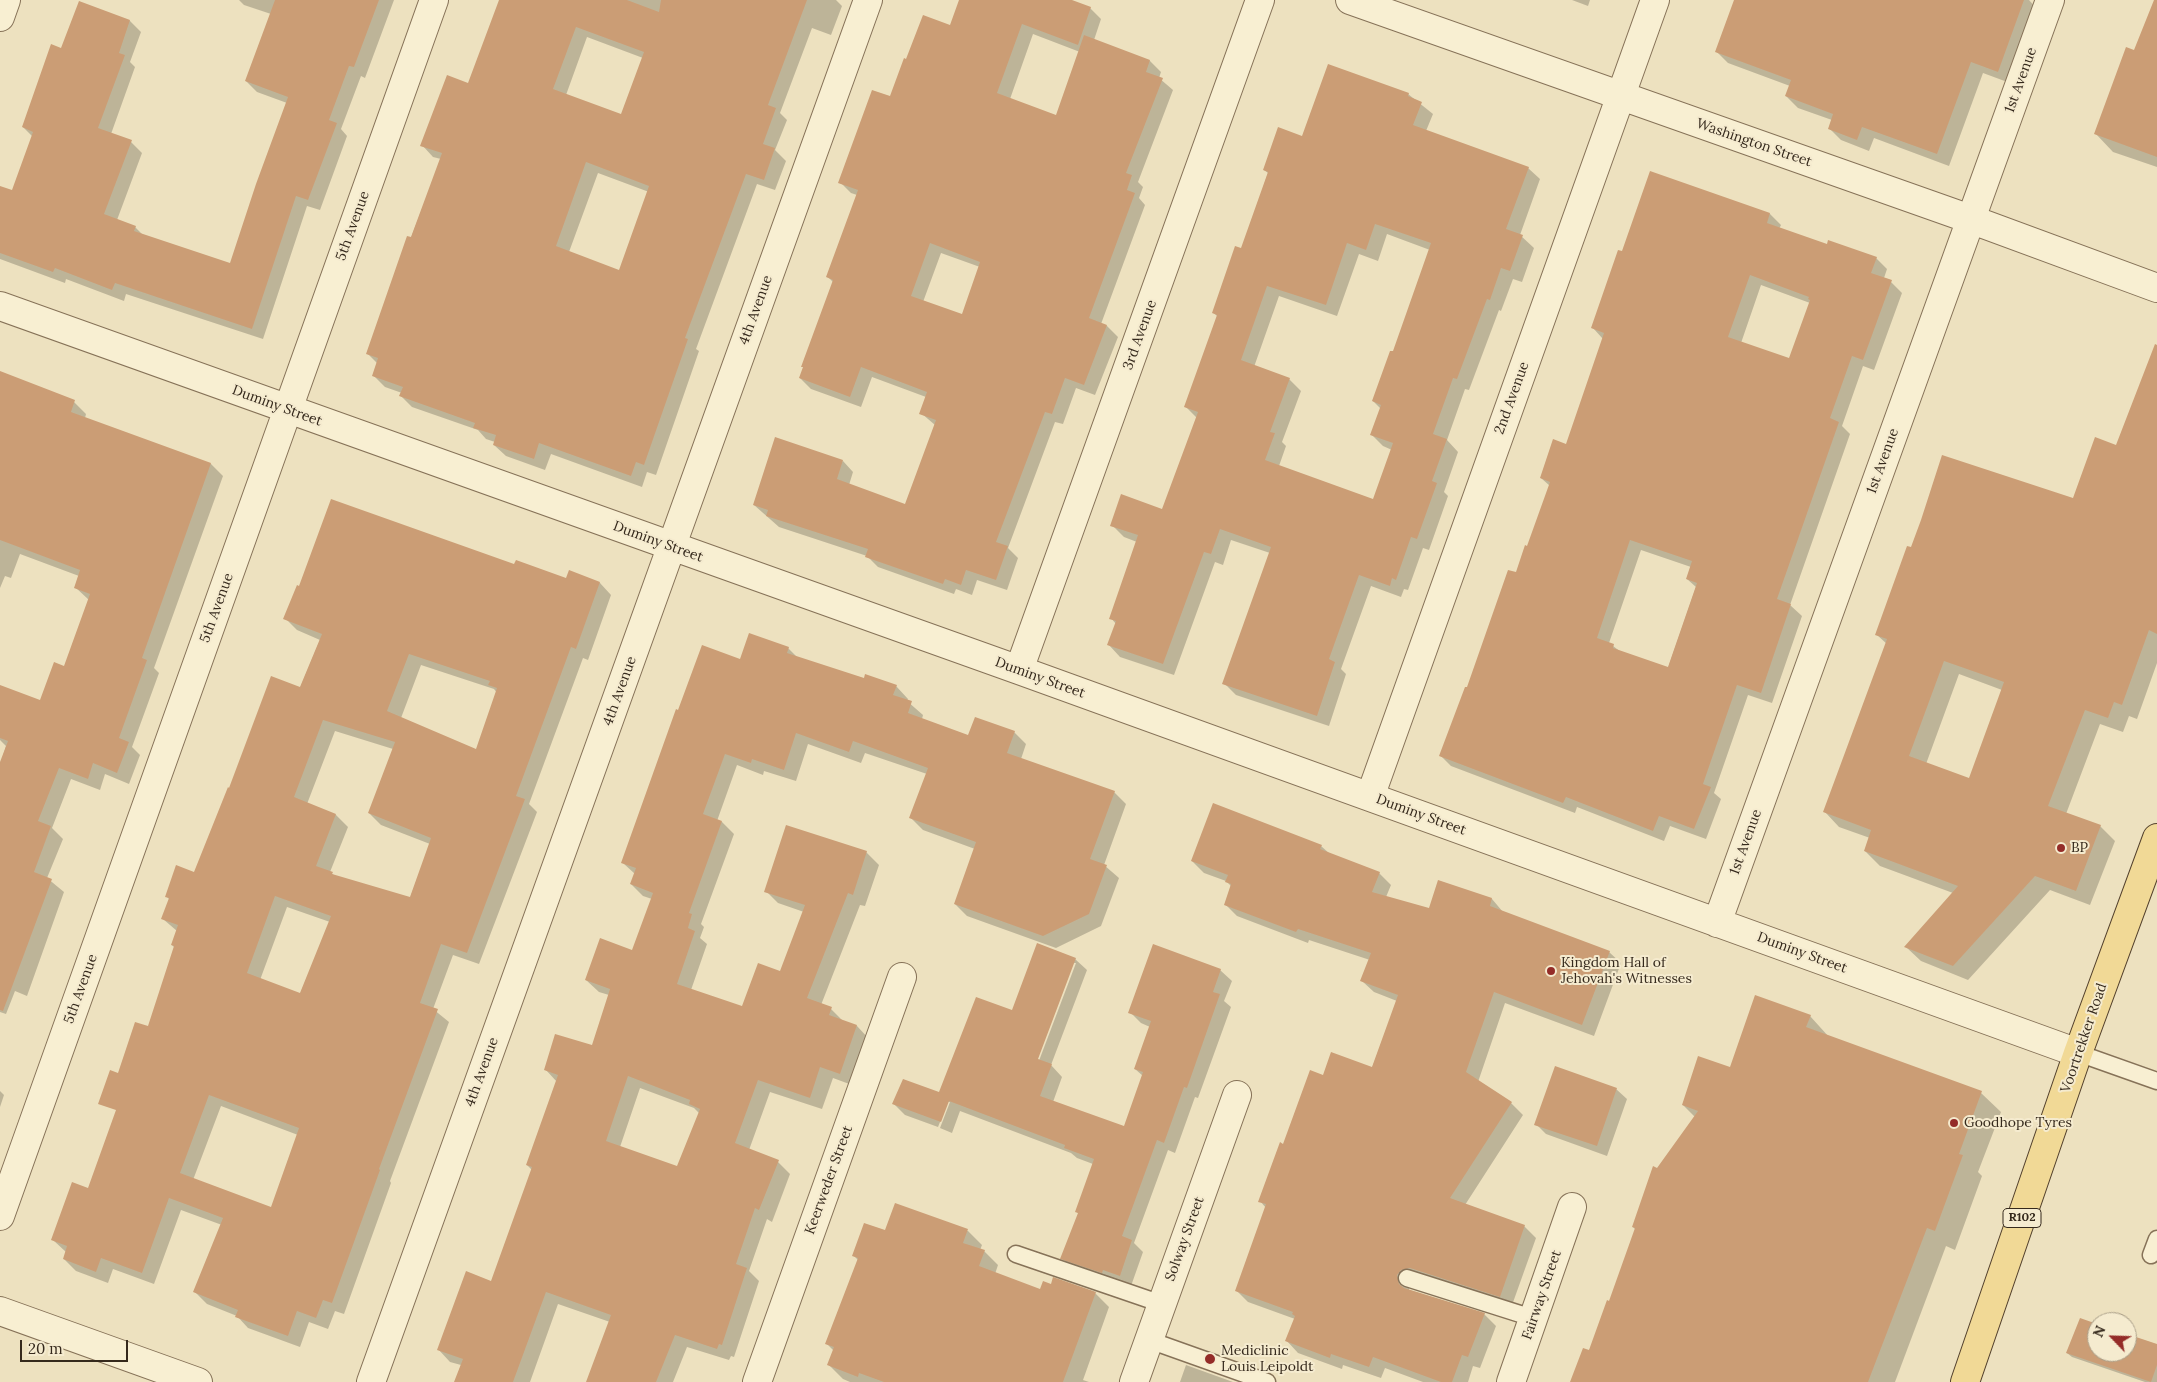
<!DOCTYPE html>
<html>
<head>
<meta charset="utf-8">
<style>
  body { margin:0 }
  #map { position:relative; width:2157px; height:1382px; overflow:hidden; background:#ede1bf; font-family:Lora,serif }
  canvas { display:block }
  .north { position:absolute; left:2087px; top:1312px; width:50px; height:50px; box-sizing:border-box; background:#f5ebcf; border:1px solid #a89d87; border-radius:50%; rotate:294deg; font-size:14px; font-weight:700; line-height:20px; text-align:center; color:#35291c }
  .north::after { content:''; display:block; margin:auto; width:18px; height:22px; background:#942c28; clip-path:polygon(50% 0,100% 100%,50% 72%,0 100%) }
  .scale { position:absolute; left:20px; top:1340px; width:108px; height:22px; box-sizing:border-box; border:2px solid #35291c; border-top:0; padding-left:6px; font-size:15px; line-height:18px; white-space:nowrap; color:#35291c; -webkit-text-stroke:4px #f5ebcf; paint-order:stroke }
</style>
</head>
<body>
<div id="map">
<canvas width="2157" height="1382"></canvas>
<div class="north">N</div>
<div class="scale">20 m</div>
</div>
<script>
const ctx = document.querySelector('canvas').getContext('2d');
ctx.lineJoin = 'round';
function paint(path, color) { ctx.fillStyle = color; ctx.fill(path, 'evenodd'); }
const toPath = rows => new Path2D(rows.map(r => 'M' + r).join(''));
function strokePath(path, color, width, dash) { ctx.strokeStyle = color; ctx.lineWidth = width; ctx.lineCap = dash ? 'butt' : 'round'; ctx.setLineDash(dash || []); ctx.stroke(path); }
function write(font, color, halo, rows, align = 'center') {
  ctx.font = font + ' Lora,serif'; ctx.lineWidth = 4; ctx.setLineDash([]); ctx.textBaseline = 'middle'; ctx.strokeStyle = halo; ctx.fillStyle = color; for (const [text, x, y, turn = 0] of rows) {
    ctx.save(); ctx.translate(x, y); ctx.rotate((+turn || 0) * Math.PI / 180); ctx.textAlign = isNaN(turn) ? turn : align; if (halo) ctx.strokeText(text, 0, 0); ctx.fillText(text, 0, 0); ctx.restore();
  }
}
paint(toPath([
  [239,0,394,0,365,78,361,76,341,129,347,136,320,210,307,206,263,339,126,294,124,301,66,279,65,283,0,259,0,200,13,192,33,137,23,127,62,50,80,3,130,21,141,32,130,62,135,67,111,134,131,142,142,153,117,220,135,227,144,236,231,265,287,103,257,92,246,81,271,14,244,5],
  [500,0,836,0,842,6,831,35,812,28,780,113,787,120,775,150,786,161,775,190,757,184,696,349,699,351,656,475,647,472,642,487,551,454,545,470,506,456,494,445,495,442,486,439,478,430,412,407,401,396,402,393,385,387,373,375,378,364,367,353,441,159,433,157,422,145,469,84],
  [587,37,643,58,622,116,566,95],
  [598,173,649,192,619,272,569,252],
  [960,0,1068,0,1090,8,1101,19,1094,40,1150,61,1161,72,1159,78,1173,90,1138,182,1143,187,1139,198,1145,205,1101,324,1107,326,1118,337,1095,395,1076,388,1063,424,1055,422,1008,548,1018,558,1007,590,977,580,972,595,956,589,954,594,878,567,867,556,779,527,754,505,843,461,853,472,849,485,906,506,935,425,921,413,926,397,872,377,861,407,811,389,800,378,833,282,828,277,857,195,851,193,840,182,891,98,907,60,951,27],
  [1033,34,1080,52,1057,116,1010,99],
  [941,253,980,267,962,316,923,302],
  [1572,0,1590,0,1588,6],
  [1735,0,2029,0,2037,9,2010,83,1983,73,1949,166,1874,138,1869,151,1841,140,1829,128,1832,120,1798,108,1786,96,1790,86,1728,63,1716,51],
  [2157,45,2157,167,2113,152,2096,134,2135,51],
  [1408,94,1433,114,1426,131,1528,168,1540,179,1520,235,1534,248,1522,282,1513,279,1501,311,1499,310,1469,390,1465,389,1447,440,1458,452,1444,492,1448,496,1429,550,1423,548,1408,590,1404,589,1401,597,1371,586,1341,669,1346,674,1329,726,1236,695,1224,683,1270,553,1231,540,1223,565,1215,562,1174,675,1120,657,1109,645,1116,624,1111,618,1137,542,1124,537,1112,525,1163,511,1197,418,1185,406,1218,317,1214,313,1242,250,1268,173,1264,170,1303,137],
  [1387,234,1430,250,1394,353,1373,401,1381,409,1372,435,1383,446,1392,450,1374,500,1279,466,1286,446,1282,442,1301,391,1289,379,1254,367,1279,296,1337,316,1359,254,1378,261],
  [1651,173,1770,214,1781,225,1779,229,1828,245,1876,258,1887,269,1884,278,1891,282,1902,293,1874,370,1863,366,1842,426,1850,434,1790,605,1802,616,1772,703,1748,695,1714,793,1721,799,1706,839,1670,826,1664,841,1577,807,1575,813,1451,766,1440,755,1528,547,1550,486,1541,478,1567,445,1603,339,1593,328,1623,253],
  [1761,285,1810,303,1790,360,1741,343],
  [1641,550,1691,567,1687,579,1696,587,1668,668,1621,652,1609,643],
  [0,373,74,402,86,414,85,418,211,464,223,476,154,668,159,673,132,747,140,755,129,784,105,774,100,790,71,779,52,828,63,839,47,878,64,892,27,996,15,991,6,1014,0,1012,0,765,6,746,0,740,0,720,41,702,64,668,89,600,75,587,79,576,20,554,11,578,5,576,0,588],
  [2157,394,2157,663,2137,719,2129,716,2123,732,2100,724,2066,814,2100,826,2115,841,2090,905,2050,890,1968,980,1921,961,1906,947,1953,893,1880,866,1865,851,1870,838,1839,827,1825,812,1887,644,1877,635,1911,549,2073,500],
  [1959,674,2002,690,1969,780,1926,764],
  [515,565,567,579,600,583,611,595,588,660,583,658,529,804,537,812,479,964,453,955,433,1009,449,1022,390,1181,391,1183,344,1314,335,1311,328,1329,309,1322,300,1347,248,1328,237,1316,207,1304,195,1292,222,1225,181,1210,154,1284,113,1269,108,1283,76,1271,64,1259,66,1252,53,1240,89,1189,149,1028,175,948,172,945,177,931,163,919,170,900,166,896,194,873,300,688,320,640,297,630,285,618],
  [421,665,494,689,497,693,476,751,401,718],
  [335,731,393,749,369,813,381,825,430,844,410,898,335,876,330,872,348,827,336,815,307,804],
  [287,907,330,922,300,994,260,980],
  [221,1106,298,1135,271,1209,193,1180],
  [788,648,797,657,865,679,896,686,908,699,907,701,923,715,922,719,969,736,1014,732,1026,744,1021,759,1114,792,1126,804,1104,865,1119,878,1101,926,1056,948,967,916,955,904,975,849,923,830,911,818,927,774,865,753,861,763,808,744,796,781,764,771,763,775,737,765,717,821,722,822,734,834,701,924,704,927,700,938,707,944,691,990,743,1008,781,973,804,912,778,903,766,891,866,852,879,865,865,906,860,905,821,1005,831,1009,843,1021,857,1026,869,1039,852,1085,833,1078,822,1109,770,1092,749,1150,778,1162,790,1174,772,1222,767,1219,749,1271,759,1281,734,1357,731,1356,729,1360,687,1347,673,1382,587,1382,610,1322,558,1304,530,1382,455,1382,461,1365,450,1362,438,1349,492,1282,532,1170,527,1165,557,1082,546,1070,593,1047,609,995,599,992,586,980,633,951,652,899,643,896,631,884,635,874,623,863,679,711,740,660],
  [640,1088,694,1108,700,1114,677,1168,620,1147],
  [1321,846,1330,854,1379,873,1391,885,1386,897,1430,910,1439,881,1492,899,1503,912,1609,952,1621,963,1594,1036,1505,1003,1478,1082,1511,1103,1523,1115,1465,1205,1524,1226,1536,1238,1511,1308,1412,1282,1409,1288,1409,1290,1484,1314,1496,1326,1480,1368,1473,1366,1468,1382,1423,1382,1385,1368,1381,1378,1343,1365,1342,1369,1298,1353,1287,1341,1295,1319,1248,1302,1236,1290,1266,1208,1260,1201,1284,1145,1324,1076,1372,1068,1397,1001,1374,992,1362,981,1370,960,1309,940,1308,943,1237,916,1225,904,1232,887,1226,881,1204,873,1192,861],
  [1075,959,1087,970,1051,1065,1062,1077,1053,1102,1125,1127,1143,1076,1135,1069,1150,1027,1141,1023,1130,1012,1220,970,1232,981,1224,1001,1231,1007,1198,1098,1195,1097,1175,1153,1168,1150,1134,1243,1143,1252,1131,1286,1073,1269,1062,1258,1079,1214,1076,1211,1093,1164,1077,1158,1071,1153,960,1111,952,1133,940,1128,950,1102,948,1102,938,1127,905,1115,894,1104,940,1094,1013,1012],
  [1073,963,1076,963,1037,1066,1035,1065],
  [1810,1016,1829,1037,1981,1093,2001,1112,1978,1172,1982,1176,1955,1250,1946,1246,1895,1382,1572,1382,1589,1351,1610,1303,1636,1230,1633,1227,1658,1169,1695,1117,1683,1105,1731,1069],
  [1616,1089,1627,1099,1607,1156,1546,1134,1536,1124],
  [0,1091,4,1095,0,1107],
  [896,1204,968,1231,982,1245,980,1250,984,1251,998,1265,995,1274,1041,1291,1052,1285,1095,1293,1109,1307,1083,1380,1089,1382,850,1382,843,1379,829,1365,834,1351,826,1343,858,1260,854,1256,885,1232],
  [2097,1325,2097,1352,2127,1352,2127,1335,2157,1345,2157,1382,2145,1382,2072,1357,2067,1353],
  [1186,1365,1233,1382,1180,1382]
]), '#0003');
paint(toPath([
  [275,0,379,0,354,67,349,66,329,120,337,123,308,200,296,196,252,329,115,283,112,290,55,268,53,272,0,253,0,186,12,190,33,132,22,127,51,44,61,48,79,1,130,20,119,53,125,55,98,128,132,140,104,214,136,226,134,231,230,263,256,184,288,97,245,81],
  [499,0,627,0,659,12,661,0,807,0,768,105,776,108,763,144,775,148,764,180,746,174,685,338,688,339,644,465,636,462,631,476,539,443,534,459,493,445,496,435,473,428,475,423,399,396,403,387,372,376,378,358,366,354,407,236,411,237,442,153,420,146,447,75,468,83],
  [576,27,644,52,621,114,553,89],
  [586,162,649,186,619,270,556,246],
  [959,0,1072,0,1091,7,1078,45,1022,24,997,93,1056,115,1084,35,1150,60,1146,72,1163,78,1126,173,1132,175,1127,190,1135,193,1089,318,1107,325,1084,385,1065,378,1052,414,1045,412,996,542,1008,546,996,580,966,570,961,585,945,579,943,584,865,557,868,549,766,516,768,510,753,505,775,437,843,460,837,479,905,504,936,420,919,414,927,392,861,367,850,397,799,378,803,367,801,367,833,280,826,277,858,190,838,183,872,90,890,96,904,58,906,59,923,15,950,25],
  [930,243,980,262,962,314,911,296],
  [1734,0,2024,0,1998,72,1971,62,1937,154,1862,127,1857,140,1828,129,1833,114,1785,96,1791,80,1715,52],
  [2154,0,2157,0,2157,157,2094,134,2126,47,2134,50],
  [1328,64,1409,93,1408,96,1422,102,1413,125,1529,167,1506,229,1523,235,1510,271,1501,268,1490,300,1487,299,1457,379,1453,378,1433,434,1447,439,1432,481,1437,483,1417,539,1411,537,1396,580,1392,578,1390,586,1359,575,1329,659,1335,662,1317,716,1222,684,1271,547,1220,529,1211,554,1204,552,1163,664,1107,645,1116,621,1109,619,1138,535,1110,526,1121,494,1162,509,1198,412,1184,407,1217,315,1212,313,1235,246,1241,248,1268,172,1263,170,1278,127,1302,136],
  [1375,224,1431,243,1393,351,1390,351,1372,401,1381,405,1370,435,1393,443,1373,499,1265,460,1275,433,1270,432,1290,378,1241,360,1267,286,1326,305,1347,243,1366,250],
  [1650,171,1770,213,1767,223,1827,244,1828,240,1877,257,1871,273,1892,280,1863,360,1852,356,1830,418,1839,422,1777,599,1791,604,1761,693,1737,685,1703,784,1711,787,1694,829,1659,816,1653,831,1566,797,1563,803,1439,756,1465,687,1467,687,1508,570,1516,572,1525,545,1527,546,1550,482,1540,478,1553,439,1566,444,1604,333,1591,328,1618,250,1622,251],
  [1750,275,1809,297,1808,299,1810,300,1789,358,1728,337],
  [1630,540,1692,561,1686,579,1697,583,1668,667,1613,648,1614,644,1597,638],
  [2155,344,2157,345,2157,634,2149,630,2122,705,2114,702,2108,718,2085,710,2048,806,2101,825,2076,891,2035,876,1953,966,1904,947,1958,886,1864,851,1871,830,1823,812,1887,639,1875,635,1907,546,1911,547,1921,520,1942,455,2073,498,2095,437,2116,445],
  [1944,661,2004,682,1969,778,1909,756],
  [0,371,75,400,71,412,211,463,142,658,147,660,119,738,129,742,117,773,93,763,88,779,59,768,38,821,51,826,34,872,52,879,3,1011,0,1010,0,762,8,741,0,738,0,685,40,700,54,662,64,666,90,594,74,588,80,570,0,540],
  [331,499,514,564,516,560,566,578,569,570,600,582,576,649,571,647,516,796,525,799,467,953,441,944,420,1003,438,1009,379,1169,380,1170,332,1303,323,1300,316,1318,297,1311,288,1336,235,1317,238,1310,193,1292,223,1218,169,1198,142,1273,101,1258,96,1272,63,1259,67,1246,51,1240,72,1182,88,1188,116,1110,98,1104,110,1070,118,1073,135,1022,148,1026,174,946,171,945,178,925,161,919,169,898,165,897,176,865,194,872,228,787,229,788,271,676,300,687,322,634,283,619,297,585,299,586],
  [409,654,490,681,488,685,497,688,476,749,387,711],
  [323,720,395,742,368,813,431,838,410,897,332,874,333,872,316,866,336,814,294,797],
  [275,896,331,916,300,993,247,973],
  [209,1095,299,1128,271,1207,180,1173],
  [749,633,789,647,787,653,864,678,865,674,897,685,893,695,912,701,908,713,968,735,975,717,1015,731,1007,753,1115,791,1090,859,1107,865,1089,914,1043,936,954,904,976,842,909,818,928,768,853,741,849,752,796,733,784,770,752,759,751,763,725,754,703,814,722,821,689,913,692,914,688,928,695,931,677,984,742,1006,758,963,780,971,805,905,764,892,786,825,867,851,853,895,848,893,807,998,832,1007,829,1015,857,1025,840,1074,820,1067,810,1098,758,1080,735,1143,779,1160,759,1210,755,1208,736,1264,747,1268,722,1345,719,1344,717,1349,675,1335,656,1382,586,1382,611,1315,546,1292,513,1382,454,1382,463,1359,437,1350,466,1271,491,1281,532,1167,526,1165,558,1075,544,1070,555,1034,592,1045,610,989,585,980,600,938,632,950,653,893,630,884,636,868,621,863,676,709,678,710,702,645,740,659],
  [628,1076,690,1100,689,1104,700,1109,677,1166,606,1141],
  [1213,803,1322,845,1320,849,1380,872,1372,892,1429,908,1438,880,1492,898,1490,906,1610,951,1582,1025,1494,992,1466,1072,1512,1102,1450,1198,1525,1225,1500,1297,1410,1268,1401,1270,1397,1275,1399,1284,1404,1288,1485,1313,1468,1357,1462,1355,1452,1382,1441,1382,1373,1357,1369,1367,1331,1354,1330,1358,1285,1341,1295,1316,1292,1314,1293,1312,1235,1291,1266,1204,1258,1202,1280,1142,1283,1144,1310,1070,1323,1075,1331,1052,1372,1067,1398,995,1360,981,1371,953,1298,929,1296,932,1224,905,1231,884,1225,882,1228,875,1191,861],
  [1037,943,1076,958,1038,1059,1052,1064,1040,1096,1124,1126,1143,1072,1134,1069,1151,1021,1128,1013,1153,944,1221,969,1213,992,1220,994,1187,1088,1184,1087,1164,1143,1157,1140,1122,1236,1132,1240,1120,1276,1103,1270,1102,1273,1060,1259,1078,1213,1075,1212,1094,1159,1064,1148,1065,1145,949,1101,941,1122,892,1104,903,1079,939,1092,976,997,1012,1010],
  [1755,995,1811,1015,1806,1027,1982,1091,1959,1154,1963,1155,1935,1231,1927,1228,1868,1382,1570,1382,1583,1348,1589,1350,1607,1300,1609,1301,1635,1228,1632,1227,1653,1166,1657,1168,1698,1111,1682,1105,1698,1056,1730,1067],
  [1555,1066,1617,1088,1597,1146,1534,1125],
  [895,1203,968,1229,963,1243,985,1250,979,1266,1040,1289,1043,1281,1051,1284,1053,1277,1096,1292,1063,1382,884,1382,859,1373,858,1377,827,1365,834,1347,825,1344,858,1258,852,1256,864,1223,885,1230],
  [2080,1318,2097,1324,2097,1352,2127,1352,2127,1334,2157,1344,2157,1365,2151,1382,2066,1353]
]), '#cb9d75');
const service = toPath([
  [2078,1053,2157,1081],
  [1016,1254,1162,1304],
  [2151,1255,2157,1239],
  [1407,1278,1533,1318],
  [1149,1340,1267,1382]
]);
const minor = toPath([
  [1350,0,1970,219,2157,288],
  [0,17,6,0],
  [0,306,1019,670,2078,1053],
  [1019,670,1260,0],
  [1370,797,1655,0],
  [1717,923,2050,0],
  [0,1216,434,0],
  [371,1382,868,0],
  [757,1382,902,977],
  [1134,1382,1237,1095],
  [1511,1382,1572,1207]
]);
const tertiary = toPath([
  [0,1311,198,1382]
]);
const primary = toPath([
  [1965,1382,2078,1053,2157,838]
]);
strokePath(service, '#867258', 19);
strokePath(minor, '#867258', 30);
strokePath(tertiary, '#867258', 30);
strokePath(primary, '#53402c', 30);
strokePath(service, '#f8efd2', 16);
strokePath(minor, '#f8efd2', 28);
strokePath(tertiary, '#f8efd2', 28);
strokePath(primary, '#f1d996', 28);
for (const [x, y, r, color] of [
  [2061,848,5,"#942c28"],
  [1551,971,5,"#942c28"],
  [1954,1123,5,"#942c28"],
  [1210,1359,6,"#942c28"]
]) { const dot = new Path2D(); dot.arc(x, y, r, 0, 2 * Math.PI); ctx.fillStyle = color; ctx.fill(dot); strokePath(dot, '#f5ebcf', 2); }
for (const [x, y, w] of [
  [2022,1218,38]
]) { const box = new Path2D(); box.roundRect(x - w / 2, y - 9.5, w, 19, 4); ctx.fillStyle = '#f5ebcf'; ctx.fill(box); strokePath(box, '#35291c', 1); }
write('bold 12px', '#35291c', null, [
  ["R102",2022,1218]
]);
write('14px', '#35291c', '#f5ebcf', [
  ["1st Avenue",2021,80,-70],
  ["Washington Street",1754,143,19],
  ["5th Avenue",353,226,-70],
  ["4th Avenue",756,310,-70],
  ["3rd Avenue",1140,335,-70],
  ["2nd Avenue",1512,398,-70],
  ["Duminy Street",277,406,20],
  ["1st Avenue",1883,461,-70],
  ["Duminy Street",658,542,20],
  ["5th Avenue",217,608,-70],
  ["Duminy Street",1040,678,20],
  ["4th Avenue",620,691,-70],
  ["Duminy Street",1421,815,20],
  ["1st Avenue",1746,842,-70],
  ["Duminy Street",1802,953,20],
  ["5th Avenue",81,989,-70],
  ["Voortrekker Road",2084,1038,-71],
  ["4th Avenue",482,1072,-70],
  ["Keerweder Street",829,1180,-70],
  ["Solway Street",1185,1239,-70],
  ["Fairway Street",1542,1295,-71]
]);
write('14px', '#35291c', '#f5ebcf', [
  ["BP",2071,848],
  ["Kingdom Hall of",1561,963],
  ["Jehovah's Witnesses",1561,979],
  ["Goodhope Tyres",1964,1123],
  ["Mediclinic",1221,1351],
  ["Louis Leipoldt",1221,1367]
], 'left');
</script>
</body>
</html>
